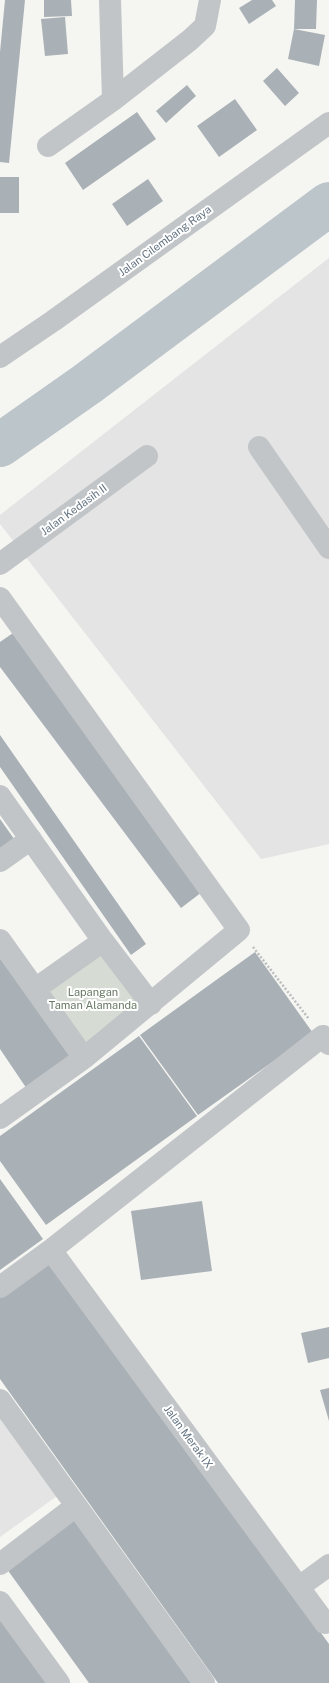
<!DOCTYPE html>
<html>
<head>
<meta charset="utf-8">
<style>
  body { margin:0 }
  canvas { display:block; background:#f5f5f2 }
</style>
</head>
<body>
<canvas width="329" height="1683"></canvas>
<script>
const ctx = document.querySelector('canvas').getContext('2d');
ctx.lineJoin = 'round';
function paint(path, color) { ctx.fillStyle = color; ctx.fill(path, 'evenodd'); }
const toPath = rows => new Path2D(rows.map(r => 'M' + r).join(''));
function strokePath(path, color, width, dash) { ctx.strokeStyle = color; ctx.lineWidth = width; ctx.lineCap = dash ? 'butt' : 'round'; ctx.setLineDash(dash || []); ctx.stroke(path); }
function write(font, color, halo, rows, align = 'center') {
  ctx.font = font + ' "Public Sans",sans-serif'; ctx.lineWidth = 4; ctx.setLineDash([]); ctx.textBaseline = 'middle'; ctx.strokeStyle = halo; ctx.fillStyle = color; for (const [text, x, y, turn = 0] of rows) {
    ctx.save(); ctx.translate(x, y); ctx.rotate((+turn || 0) * Math.PI / 180); ctx.textAlign = isNaN(turn) ? turn : align; if (halo) ctx.strokeText(text, 0, 0); ctx.fillText(text, 0, 0); ctx.restore();
  }
}
paint(toPath([
  [329,258,329,844,261,859,0,524,0,515],
  [0,1415,57,1496,0,1537]
]), '#e3e4e3');
paint(toPath([
  [102,947,144,1009,85,1053,42,990]
]), '#d6dcd3');
strokePath(toPath([
  [0,445,87,384,329,204]
]), '#bcc5ca', 44);
paint(toPath([
  [5,0,25,0,9,163,0,162,0,52],
  [44,0,71,0,72,16,44,17],
  [252,0,272,0,276,6,249,24,239,8],
  [295,0,317,0,316,29,294,29,325,35,319,66,288,59,294,29],
  [65,17,68,54,45,56,41,19],
  [277,68,299,93,285,106,263,81],
  [187,85,196,96,166,123,156,111],
  [235,99,257,130,219,157,197,126],
  [137,112,156,139,83,190,65,163],
  [0,177,19,177,19,213,0,213],
  [148,179,163,201,127,226,112,204],
  [13,633,206,889,181,908,0,667,0,642],
  [0,735,146,944,131,955,0,767],
  [0,819,17,843,0,854],
  [0,949,78,1059,29,1092,0,1049],
  [255,952,313,1033,198,1115,140,1035],
  [139,1036,197,1116,46,1225,0,1161,0,1136],
  [0,1179,43,1239,0,1270],
  [202,1201,212,1271,141,1280,131,1211],
  [51,1258,329,1644,329,1683,218,1683,0,1379,0,1295],
  [329,1327,329,1358,308,1363,301,1333],
  [329,1388,329,1421,320,1390],
  [75,1514,197,1683,89,1683,4,1565],
  [0,1614,49,1683,0,1683]
]), '#aab1b6');
strokePath(toPath([
  [253,947,309,1019]
]), '#bbbdbf', 2.5, [2, 2]);
strokePath(toPath([
  [110,0,113,100],
  [48,146,113,100,190,40,205,26,210,0],
  [0,357,53,321,329,123],
  [259,447,329,548],
  [0,564,147,456],
  [0,598,239,930,84,1058,0,1118],
  [0,796,103,941,151,1004],
  [0,861,31,839],
  [0,940,84,1058],
  [35,989,103,941],
  [51,1250,325,1623],
  [0,1287,51,1250,323,1036,329,1044],
  [0,1400,204,1683],
  [0,1564,76,1506],
  [299,1587,329,1565],
  [0,1602,59,1683]
]), '#c1c5c8', 22);
write('11px', '#657482', '#fff', [
  ["Jalan Cilembang Raya",165,241,-36],
  ["Jalan Kedasih II",74,510,-36],
  ["Jalan Merak IX",188,1437,54]
]);
write('11px', '#687964', '#fff', [
  ["Lapangan",93,993],
  ["Taman Alamanda",93,1006]
]);
</script>
</body>
</html>
